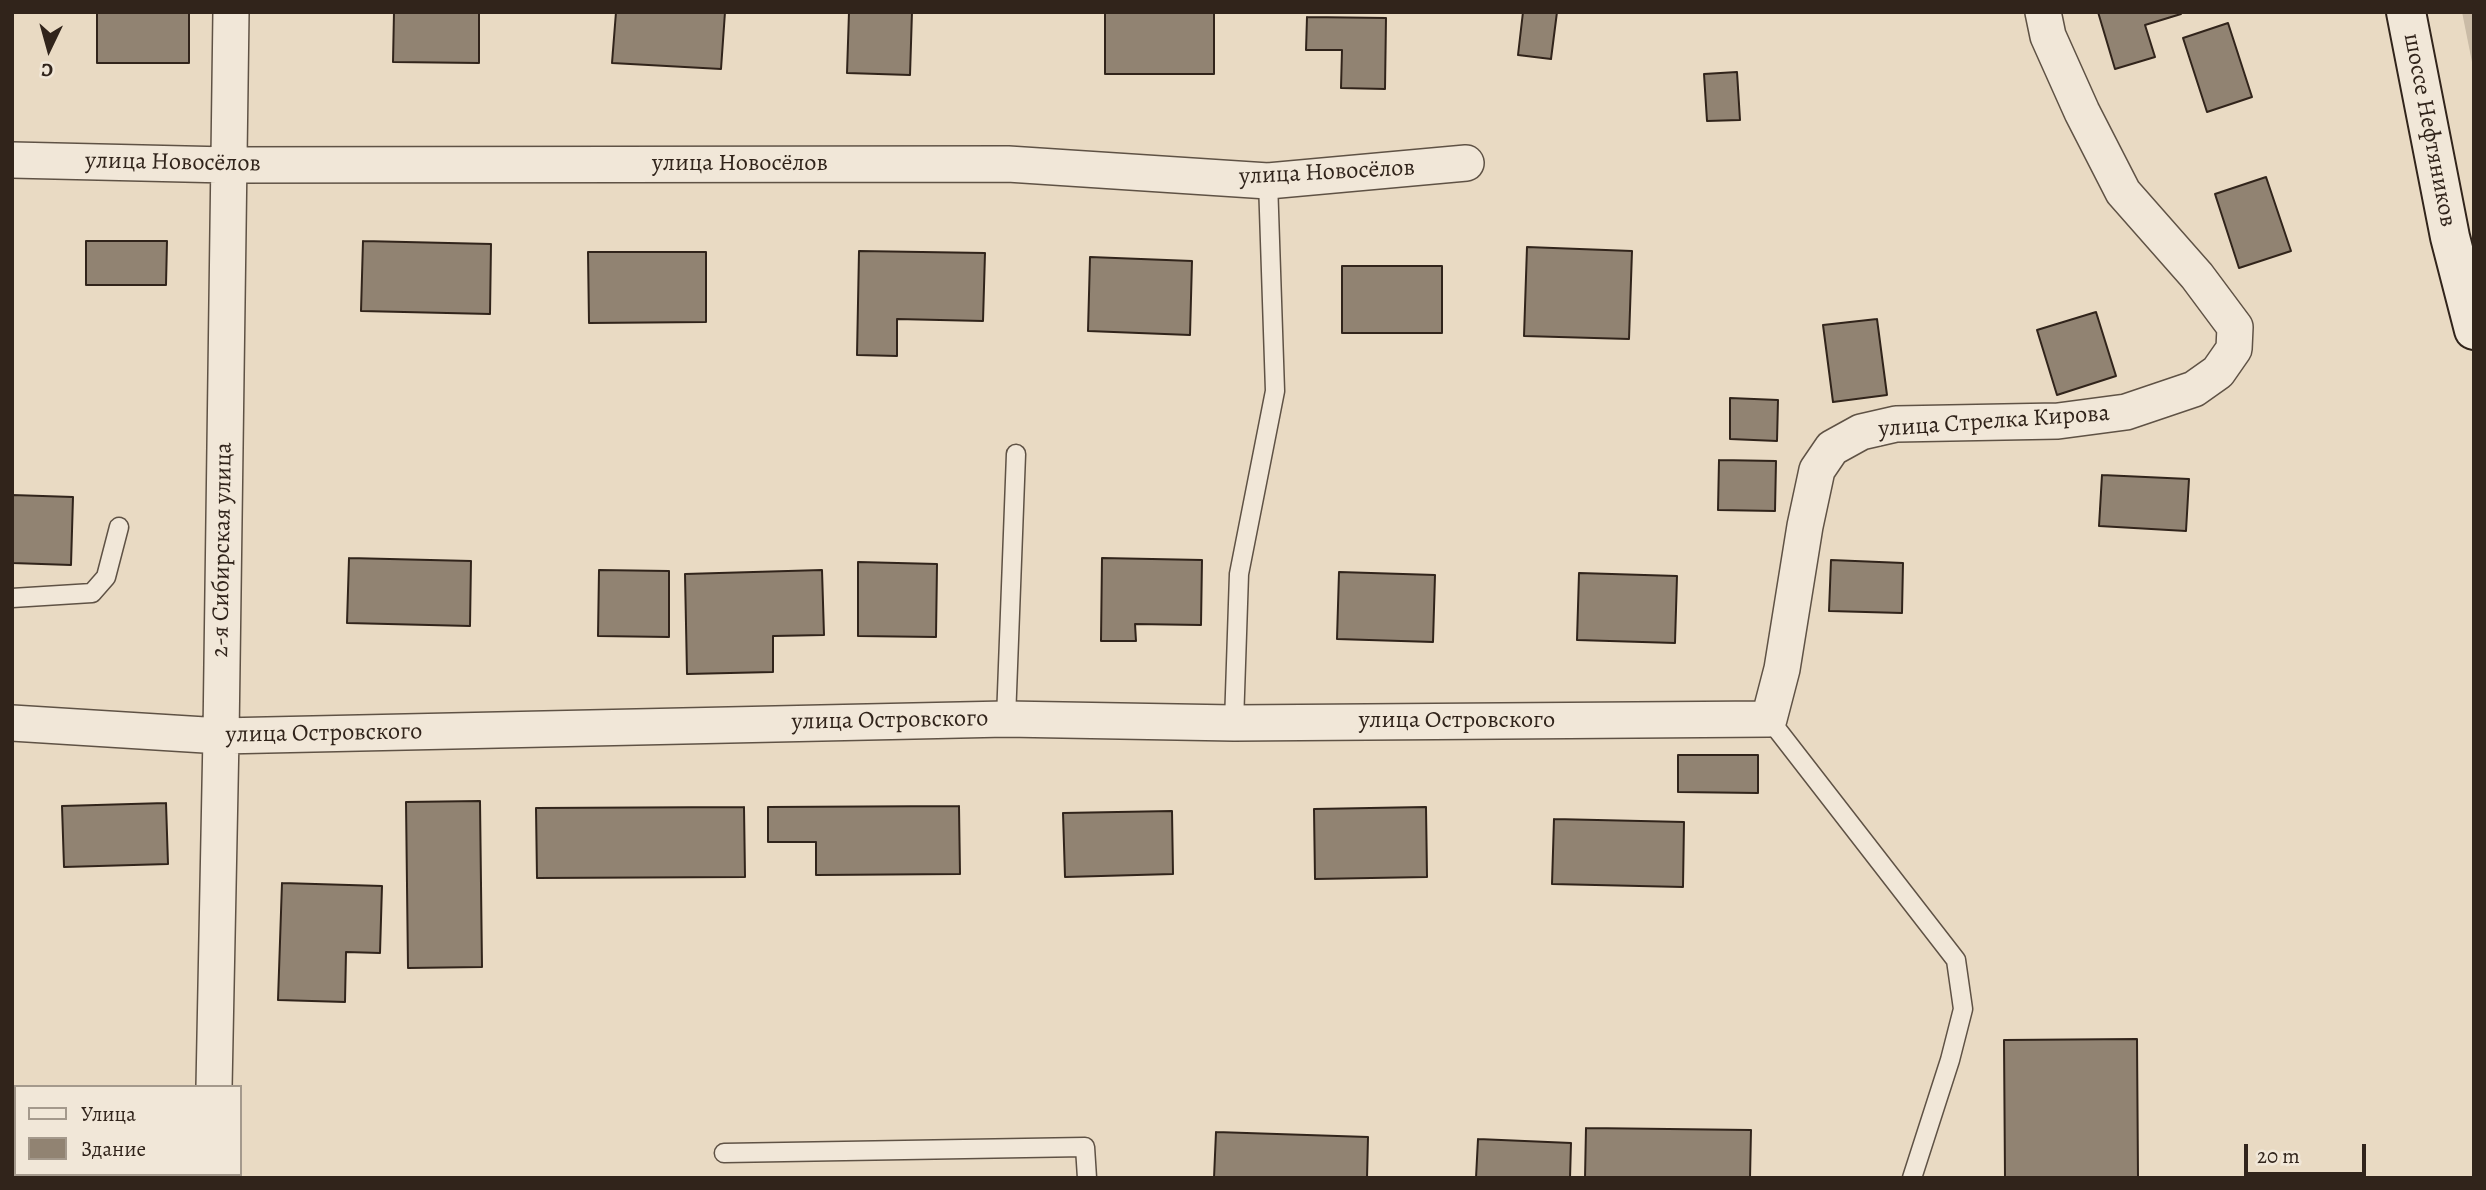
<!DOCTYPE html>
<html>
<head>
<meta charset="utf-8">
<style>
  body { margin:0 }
  #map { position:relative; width:2486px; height:1190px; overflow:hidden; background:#e9dac3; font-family:Alegreya,serif }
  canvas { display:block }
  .frame { position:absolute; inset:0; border:14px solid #31241b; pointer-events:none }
  .legend { position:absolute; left:14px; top:1085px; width:228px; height:91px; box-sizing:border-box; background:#f1e7d8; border:2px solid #a4998c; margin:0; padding:9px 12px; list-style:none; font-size:21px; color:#31241b }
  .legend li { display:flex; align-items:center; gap:14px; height:35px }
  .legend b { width:35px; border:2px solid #a4998c }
  .north { position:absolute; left:14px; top:14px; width:70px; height:70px; -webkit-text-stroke:5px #f1e7d8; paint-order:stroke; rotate:185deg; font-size:19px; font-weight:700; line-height:28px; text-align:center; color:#31241b }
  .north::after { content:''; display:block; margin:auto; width:24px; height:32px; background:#31241b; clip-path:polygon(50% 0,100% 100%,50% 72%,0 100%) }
  .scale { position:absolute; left:2244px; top:1144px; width:122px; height:32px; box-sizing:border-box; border:4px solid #31241b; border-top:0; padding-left:9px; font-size:21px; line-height:24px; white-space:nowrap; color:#31241b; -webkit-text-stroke:5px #f1e7d8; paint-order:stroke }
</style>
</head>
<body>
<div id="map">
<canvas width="2486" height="1190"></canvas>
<div class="frame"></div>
<ul class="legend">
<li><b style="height:9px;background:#f1e7d8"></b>Улица</li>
<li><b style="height:19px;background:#918372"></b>Здание</li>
</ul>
<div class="north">С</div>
<div class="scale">20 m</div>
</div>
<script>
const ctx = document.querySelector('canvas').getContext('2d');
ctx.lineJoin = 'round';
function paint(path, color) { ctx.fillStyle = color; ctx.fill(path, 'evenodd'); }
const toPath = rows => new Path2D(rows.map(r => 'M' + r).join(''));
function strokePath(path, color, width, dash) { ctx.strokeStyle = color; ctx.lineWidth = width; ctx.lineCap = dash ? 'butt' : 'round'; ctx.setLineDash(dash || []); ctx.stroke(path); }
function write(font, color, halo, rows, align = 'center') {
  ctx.font = font + ' Alegreya,serif'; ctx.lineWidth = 7; ctx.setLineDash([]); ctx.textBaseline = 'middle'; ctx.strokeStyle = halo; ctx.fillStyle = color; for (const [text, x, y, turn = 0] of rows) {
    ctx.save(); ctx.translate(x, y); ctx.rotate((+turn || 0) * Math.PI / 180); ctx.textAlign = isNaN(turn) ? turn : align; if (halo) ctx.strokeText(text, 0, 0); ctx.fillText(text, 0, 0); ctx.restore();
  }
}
paint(toPath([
  [2462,12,2474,12,2474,72]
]), '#cabba6');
const building = toPath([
  [97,12,189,12,189,63,97,63,97,12],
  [394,12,479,12,479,63,393,62,394,12],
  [616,12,725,12,721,69,612,63,616,12],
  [849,12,912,12,910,75,847,73,849,12],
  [1105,12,1214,12,1214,74,1105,74,1105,12],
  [1523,12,1557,12,1551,59,1518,55,1523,12],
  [2098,12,2181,12,2181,14,2145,25,2155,57,2115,69,2098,12],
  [1307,17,1386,18,1385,89,1341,88,1342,50,1306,50,1307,17],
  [2228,23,2252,97,2207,112,2183,38,2228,23],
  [1737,72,1740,120,1707,121,1704,74,1737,72],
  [2266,177,2291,251,2239,268,2215,194,2266,177],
  [86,241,167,241,166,285,86,285,86,241],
  [363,241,491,244,490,314,361,311,363,241],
  [1527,247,1632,251,1629,339,1524,336,1527,247],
  [859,251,985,253,983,321,897,319,897,356,857,355,859,251],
  [588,252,706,252,706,322,589,323,588,252],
  [1090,257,1192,261,1190,335,1088,331,1090,257],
  [1342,266,1442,266,1442,333,1342,333,1342,266],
  [2096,312,2116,376,2057,395,2037,330,2096,312],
  [1877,319,1887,395,1833,402,1823,325,1877,319],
  [1730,398,1778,400,1777,441,1730,439,1730,398],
  [1719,460,1776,461,1775,511,1718,510,1719,460],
  [2102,475,2189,479,2186,531,2099,526,2102,475],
  [12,495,73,497,71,565,12,563,12,495],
  [349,558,471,561,470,626,347,623,349,558],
  [1102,558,1202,560,1201,625,1135,624,1136,641,1101,641,1102,558],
  [1831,560,1903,563,1902,613,1829,611,1831,560],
  [858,562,937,564,936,637,858,636,858,562],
  [599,570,669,571,669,637,598,636,599,570],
  [822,570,824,635,773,636,773,672,687,674,685,574,822,570],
  [1339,572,1435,575,1433,642,1337,639,1339,572],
  [1579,573,1677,576,1675,643,1577,640,1579,573],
  [1678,755,1758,755,1758,793,1678,792,1678,755],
  [480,801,482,967,408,968,406,802,480,801],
  [166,803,168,864,64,867,62,806,166,803],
  [959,806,960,874,816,875,816,842,768,842,768,807,959,806],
  [744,807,745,877,537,878,536,808,744,807],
  [1426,807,1427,877,1315,879,1314,809,1426,807],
  [1172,811,1173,874,1065,877,1063,813,1172,811],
  [1554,819,1684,822,1683,887,1552,884,1554,819],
  [282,883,382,886,380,953,346,952,345,1002,278,1000,282,883],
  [2137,1039,2138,1178,2005,1178,2004,1040,2137,1039],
  [1586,1128,1751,1130,1750,1178,1585,1178,1586,1128],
  [1216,1132,1368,1137,1367,1178,1214,1178,1216,1132],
  [1478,1139,1571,1143,1570,1178,1476,1178,1478,1139]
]);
paint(building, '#918372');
strokePath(building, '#31241b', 2);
const lane = toPath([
  [12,598,92,593,106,577,119,527],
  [1006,719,1016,454],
  [1769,719,1956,960,1963,1009,1950,1060,1912,1178],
  [1234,723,1239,574,1275,391,1268,181],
  [724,1153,1085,1147,1087,1178],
  [12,1170,16,1170]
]);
const street = toPath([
  [12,160,228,165,1008,164,1268,181,1466,163],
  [12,723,221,736,1006,719,1234,723,1769,719,1782,669,1805,526,1817,470,1832,448,1861,432,1896,424,2058,421,2126,412,2194,389,2218,372,2234,349,2235,327,2197,276,2123,192,2082,112,2048,36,2043,12],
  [214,1087,221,736,231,12],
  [212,1174,212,1178]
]);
const secondary = toPath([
  [2406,12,2450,237,2474,330]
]);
strokePath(lane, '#5f5245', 21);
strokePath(street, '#5f5245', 38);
strokePath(secondary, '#31241b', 42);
strokePath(lane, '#f1e7d8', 18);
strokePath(street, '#f1e7d8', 35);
strokePath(secondary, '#f1e7d8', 38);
write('24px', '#31241b', '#f1e7d8', [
  ["шоссе Нефтяников",2429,130,79],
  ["улица Новосёлов",173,163,1],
  ["улица Новосёлов",740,164],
  ["улица Новосёлов",1327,173,-3],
  ["улица Стрелка Кирова",1994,422,-4],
  ["2-я Сибирская улица",223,550,-89],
  ["улица Островского",890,721,-1],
  ["улица Островского",1457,721],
  ["улица Островского",324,734,-1]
]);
</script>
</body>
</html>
